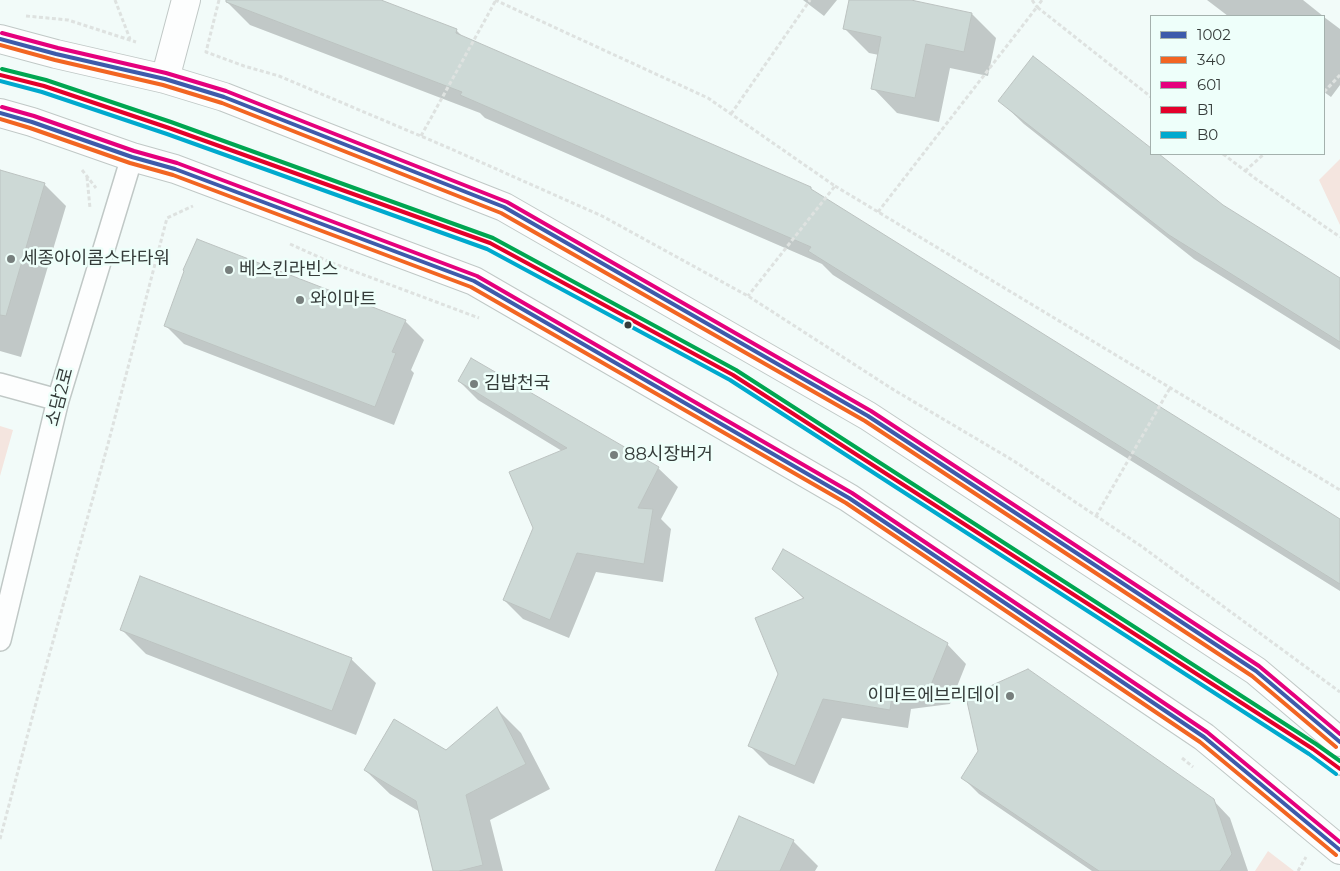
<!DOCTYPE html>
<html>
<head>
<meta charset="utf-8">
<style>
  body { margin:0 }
  #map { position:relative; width:1340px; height:871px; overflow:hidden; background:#f2fbf9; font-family:Montserrat,sans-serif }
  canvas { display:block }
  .legend { position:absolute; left:1150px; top:15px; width:175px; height:140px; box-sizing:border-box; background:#eefffa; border:1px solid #a4b1ad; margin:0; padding:6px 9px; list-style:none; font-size:15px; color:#353c3a }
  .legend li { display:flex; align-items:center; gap:10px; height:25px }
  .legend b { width:25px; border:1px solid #a4b1ad }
</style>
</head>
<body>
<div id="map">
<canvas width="1340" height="871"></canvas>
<ul class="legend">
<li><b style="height:6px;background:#3d5bab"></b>1002</li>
<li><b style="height:6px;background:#f26522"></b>340</li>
<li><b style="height:6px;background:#e5007d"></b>601</li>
<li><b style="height:6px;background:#e4002b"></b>B1</li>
<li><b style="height:6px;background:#00a9ce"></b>B0</li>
</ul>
</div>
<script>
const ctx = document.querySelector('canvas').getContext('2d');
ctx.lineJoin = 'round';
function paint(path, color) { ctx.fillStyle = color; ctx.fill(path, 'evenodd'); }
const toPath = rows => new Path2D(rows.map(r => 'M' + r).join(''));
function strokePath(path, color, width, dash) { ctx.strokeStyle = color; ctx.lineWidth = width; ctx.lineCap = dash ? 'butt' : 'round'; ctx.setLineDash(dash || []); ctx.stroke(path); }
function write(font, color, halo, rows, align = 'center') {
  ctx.font = font + ' Montserrat,"Noto Sans KR",sans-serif'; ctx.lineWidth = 5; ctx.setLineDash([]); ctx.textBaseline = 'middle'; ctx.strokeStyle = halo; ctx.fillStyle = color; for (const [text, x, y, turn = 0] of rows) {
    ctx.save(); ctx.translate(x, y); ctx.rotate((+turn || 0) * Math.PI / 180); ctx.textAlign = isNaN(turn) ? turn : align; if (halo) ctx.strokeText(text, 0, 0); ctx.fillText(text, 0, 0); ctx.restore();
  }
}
paint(toPath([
  [1340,159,1340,225,1319,180],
  [0,426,13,430,0,476],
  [1268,851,1294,871,1255,871]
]), '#f4e5df');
paint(toPath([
  [227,0,377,0,456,30,464,38,810,188,815,193,1340,521,1340,591,833,275,822,264,485,118,480,113,250,25,226,1],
  [803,0,837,0,824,16],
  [850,0,904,0,972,14,996,38,988,76,950,68,939,122,897,113,873,88,879,55,869,53,845,29],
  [1207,0,1303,0,1323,16,1228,16],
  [1324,17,1340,29,1340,85,1331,97,1324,92],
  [1033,57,1151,150,1151,154,1156,154,1222,206,1340,279,1340,350,1194,259,1024,124,1000,101],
  [0,171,44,184,66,206,21,357,0,351],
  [405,321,424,340,411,370,414,373,394,425,184,344,165,325],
  [459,381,658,468,678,487,661,519,671,529,663,582,596,572,569,638,523,619,504,600,534,528,562,451,478,400],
  [774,569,947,644,966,664,950,704,911,709,908,728,842,718,814,784,769,765,750,746,780,674,804,599],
  [122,630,351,659,376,683,356,735,146,654],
  [497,709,521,733,550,789,490,820,503,871,434,871,420,812,390,794,365,770,446,751],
  [962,777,1213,800,1230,818,1248,871,1092,871,979,794],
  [793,841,818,866,815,871,716,871]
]), '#0003');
const building = toPath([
  [226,0,381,0,457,29,456,33,811,187,811,189,1340,519,1340,584,808,251,811,247,460,95,462,92,226,2,226,0],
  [849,0,911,0,972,13,964,52,926,44,915,98,871,89,881,37,843,29,849,0],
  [1033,56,1151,148,1151,154,1159,154,1223,205,1340,278,1340,342,1169,235,998,101,1033,56],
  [0,170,45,183,6,316,0,315,0,170],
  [197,239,406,320,392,352,396,353,375,407,164,326,184,271,183,270,197,239],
  [471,358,659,467,638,508,653,509,644,564,577,553,550,620,503,600,533,528,509,472,567,448,458,381,471,358],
  [783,549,948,643,931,685,893,690,890,710,823,699,795,766,748,746,778,674,755,618,804,598,772,569,783,549],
  [140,576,352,658,332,711,120,630,140,576],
  [1028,669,1214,799,1232,854,1220,871,1099,871,961,778,978,751,966,697,1028,669],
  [497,707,526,764,466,795,483,865,459,871,433,871,416,801,364,770,394,719,446,750,497,707],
  [739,816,794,840,780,871,715,871,739,816]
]);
paint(building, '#cdd9d6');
strokePath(building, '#bcc3c1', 1);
const service = toPath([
  [0,75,44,86,169,128,490,243,733,375,1313,749,1340,769]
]);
const minor = toPath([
  [0,384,58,400],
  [0,640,58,400,132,157]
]);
const tertiary = toPath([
  [0,39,56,54,165,79,224,97,504,207,868,416,1256,671,1340,742],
  [165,79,186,0],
  [0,113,32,122,132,157,175,169,474,281,849,498,1204,737,1340,850]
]);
strokePath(service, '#c0c8c6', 14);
strokePath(minor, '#c0c8c6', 24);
strokePath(tertiary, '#c0c8c6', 30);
strokePath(toPath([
  [115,0,130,39],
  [219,0,206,52,244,66,279,76,449,148,602,216,748,296,894,390,1014,461,1141,546,1340,692],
  [495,0,708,98,835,186,748,296],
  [1032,0,1037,7,1042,0],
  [26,16,68,20,136,42],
  [1324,92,1340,75],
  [731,114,810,0],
  [421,136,496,0],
  [1223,154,1256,179,1340,237],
  [82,170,96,188],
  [1245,171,1264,154],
  [87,177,90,208],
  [835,186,1340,490],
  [878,212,1037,7,1151,97],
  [290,244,332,263,479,318],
  [1096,516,1170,388],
  [1182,758,1193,767],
  [0,839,40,688,108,444,167,218,193,206],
  [1298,871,1306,857]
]), '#dee2e0', 3, [4, 2.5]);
strokePath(service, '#fdfefe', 11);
strokePath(minor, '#fdfefe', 21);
strokePath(tertiary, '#fdfefe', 28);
strokePath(toPath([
  [0,39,56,54,165,79,224,97,504,207,868,416,1256,671,1340,742],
  [0,113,32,122,132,157,175,169,474,281,849,498,1204,737,1340,850]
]), '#3d5bab', 4);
strokePath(toPath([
  [0,45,55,60,163,85,222,103,501,213,865,421,1252,676,1336,747],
  [0,119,30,128,130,163,173,175,471,287,846,503,1200,742,1336,855]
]), '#f26522', 4);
strokePath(toPath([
  [2,33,58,48,166,73,226,91,507,202,871,411,1259,666,1340,734],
  [2,107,34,116,134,151,177,163,477,276,852,493,1207,732,1340,842]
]), '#e5007d', 4);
strokePath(toPath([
  [0,75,44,86,169,128,490,243,733,375,1313,749,1340,769]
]), '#e4002b', 4);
strokePath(toPath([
  [0,81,42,92,167,134,487,249,730,380,1309,754,1336,774]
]), '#00a9ce', 4);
strokePath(toPath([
  [2,69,46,80,171,122,493,238,736,370,1316,744,1340,761]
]), '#00a651', 4);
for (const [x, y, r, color] of [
  [11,259,5,"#777f7d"],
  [229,270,5,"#777f7d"],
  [300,300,5,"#777f7d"],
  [628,325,4.5,"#353c3a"],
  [474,384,5,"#777f7d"],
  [614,455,5,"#777f7d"],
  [1010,696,5,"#777f7d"]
]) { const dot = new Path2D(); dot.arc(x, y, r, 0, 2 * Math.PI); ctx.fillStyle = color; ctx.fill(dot); strokePath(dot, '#eefffa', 2); }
write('18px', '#353c3a', '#eefffa', [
  ["세종아이콤스타타워",21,259],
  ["베스킨라빈스",239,270],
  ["와이마트",310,300],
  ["김밥천국",484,384],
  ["88시장버거",624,455],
  ["이마트에브리데이",1000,696,"right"]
], 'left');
write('18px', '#353c3a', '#eefffa', [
  ["소담2로",60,397,-75]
]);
</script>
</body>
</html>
